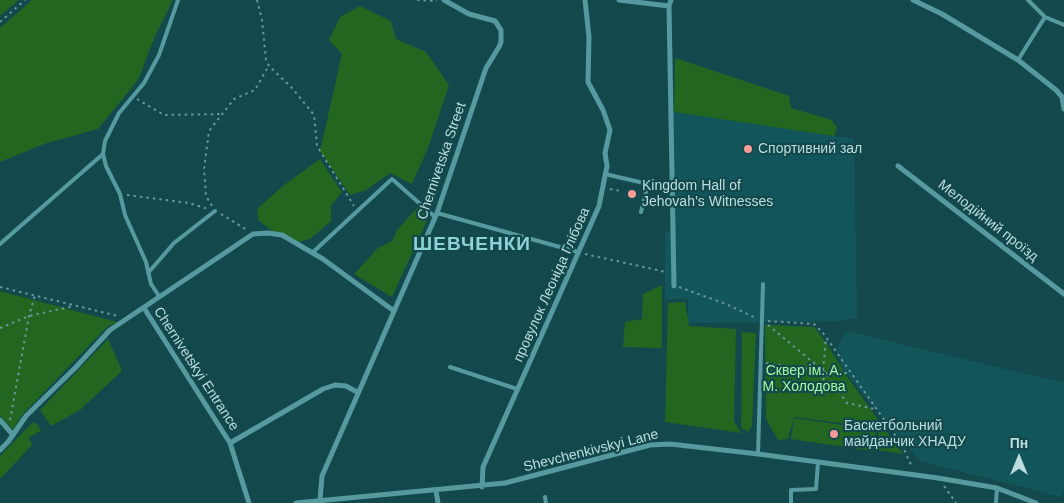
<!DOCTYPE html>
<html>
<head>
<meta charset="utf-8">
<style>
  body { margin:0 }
  #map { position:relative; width:1064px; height:503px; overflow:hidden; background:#13494d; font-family:Helvetica,sans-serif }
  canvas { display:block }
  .north { position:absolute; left:994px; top:433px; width:50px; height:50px; -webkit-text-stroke:4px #13494d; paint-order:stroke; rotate:0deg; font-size:14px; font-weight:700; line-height:20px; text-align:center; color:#bcdde0 }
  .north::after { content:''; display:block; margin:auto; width:18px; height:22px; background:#bcdde0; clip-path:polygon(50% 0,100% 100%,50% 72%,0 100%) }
</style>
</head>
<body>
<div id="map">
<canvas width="1064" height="503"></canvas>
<div class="north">Пн</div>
</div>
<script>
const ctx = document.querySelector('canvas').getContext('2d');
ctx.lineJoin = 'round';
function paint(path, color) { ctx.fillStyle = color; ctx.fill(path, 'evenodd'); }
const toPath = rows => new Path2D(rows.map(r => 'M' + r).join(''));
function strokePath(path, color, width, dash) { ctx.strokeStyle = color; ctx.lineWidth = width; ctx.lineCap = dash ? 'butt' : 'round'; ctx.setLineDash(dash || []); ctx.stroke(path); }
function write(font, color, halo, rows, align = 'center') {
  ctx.font = font + ' Helvetica,sans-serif'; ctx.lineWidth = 4.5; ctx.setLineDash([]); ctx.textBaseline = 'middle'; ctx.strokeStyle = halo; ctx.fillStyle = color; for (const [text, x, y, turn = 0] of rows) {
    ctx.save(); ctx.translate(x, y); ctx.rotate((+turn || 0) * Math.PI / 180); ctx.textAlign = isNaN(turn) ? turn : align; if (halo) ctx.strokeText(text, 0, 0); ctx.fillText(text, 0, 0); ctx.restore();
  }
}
paint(toPath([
  [671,111,854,139,857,318,837,321,688,323,688,299,665,299,665,233,673,232],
  [846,331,1064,383,1064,492,1061,497,920,461,844,371,836,350]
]), '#12565b');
paint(toPath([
  [0,0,19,0,0,16],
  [32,0,173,0,156,34,138,80,98,129,44,144,0,162,0,28],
  [360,6,391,21,396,39,426,52,449,85,428,148,412,184,390,173,366,190,350,195,320,151,342,54,329,40,340,17],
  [675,58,789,96,791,108,832,120,837,128,834,136,674,112],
  [320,159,342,192,331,206,331,221,310,239,298,242,287,235,272,231,258,220,257,209,284,185],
  [418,207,428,218,392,297,354,274,378,248,392,241,397,230],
  [662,285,662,348,623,347,625,322,642,319,643,294],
  [0,291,117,322,107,327,22,415,13,430,0,415],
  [685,302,689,326,736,329,734,421,741,433,665,422,668,303],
  [765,325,814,327,827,344,848,378,903,454,878,450,878,428,794,417,788,439,778,440,766,419],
  [742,332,756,333,752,426,748,432,741,428],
  [108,339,122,371,80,410,51,426,40,410],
  [794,418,876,430,873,451,791,439],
  [33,422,37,424,41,431,29,437,32,445,0,479,0,456]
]), '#23661f');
strokePath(toPath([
  [257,0,262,20,266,60,269,66,293,89,314,115,317,146,354,206],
  [417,0,437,1],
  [0,22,25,0],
  [137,99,164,115,223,114],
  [610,189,621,191],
  [127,195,189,203,208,209],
  [212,206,206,196,204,169,209,131,234,99,255,90,268,67],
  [221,214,247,230],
  [585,254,666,272],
  [0,287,118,316],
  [679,287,726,304,756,318],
  [768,321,814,324,823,333,902,445,912,467],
  [768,325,826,373,847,403,875,409],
  [0,328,29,316,74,306],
  [766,363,823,371,826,338],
  [823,380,826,373,849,373],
  [10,420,29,316,35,295],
  [944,486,956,503]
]), '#6b969a', 2, [2.5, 4]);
strokePath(toPath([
  [1028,0,1045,17],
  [1018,60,1045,17,1064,25],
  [103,154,106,166,120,194,125,215,146,262,151,284,159,296],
  [605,174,648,184,641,212],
  [437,213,578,252],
  [0,244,103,154,105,141,119,113,144,83,159,55,178,0],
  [312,253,392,179,435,217],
  [148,273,174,243,215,211],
  [450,367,517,389],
  [758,454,763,284],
  [545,497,546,503],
  [791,503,791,490,816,489,818,462],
  [996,503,997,488]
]), '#569aa0', 4);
strokePath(toPath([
  [619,0,669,6],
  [671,0,669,6,674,286],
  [913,0,942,14,1018,60,1056,90,1062,97,1064,109],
  [898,166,1064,294],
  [144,308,230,443,249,503],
  [0,420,13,435],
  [230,443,323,389,335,385,346,386,357,392],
  [0,450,8,442,26,416,76,367,110,330,253,234,268,233,282,235,323,259,394,311],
  [482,487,483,467,599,206,607,166,605,153,610,130,603,110,588,82,589,37,585,0],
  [436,491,438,503],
  [320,500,322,476,437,213,486,68,499,47,501,42,501,30,495,21,469,14,444,0],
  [296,503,505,483,650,445,670,444,758,454,938,478,997,488,1036,503]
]), '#569aa0', 5);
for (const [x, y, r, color] of [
  [748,149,5,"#f59b98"],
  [632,194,5,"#f59b98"],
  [834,434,5,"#f59b98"]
]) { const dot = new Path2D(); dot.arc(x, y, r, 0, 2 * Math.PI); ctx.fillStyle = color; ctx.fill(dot); strokePath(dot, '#13494d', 2); }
write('14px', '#bcdde0', '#13494d', [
  ["Спортивний зал",758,149],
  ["Kingdom Hall of",642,186],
  ["Jehovah’s Witnesses",642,202],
  ["Баскетбольний",844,426],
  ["майданчик ХНАДУ",844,442]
], 'left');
write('14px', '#bcdde0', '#13494d', [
  ["Chernivetska Street",442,161,-71],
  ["Мелодійний проїзд",988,221,38],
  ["провулок Леоніда Глібова",552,285,-66],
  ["Chernivetskyi Entrance",196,369,57],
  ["Shevchenkivskyi Lane",591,451,-14]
]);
write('14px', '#a3fa9b', '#13494d', [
  ["Сквер ім. А.",804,371],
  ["М. Холодова",804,387]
]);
ctx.letterSpacing = '1px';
write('bold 19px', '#8dd2d7', '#13494d', [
  ["ШЕВЧЕНКИ",472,245]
]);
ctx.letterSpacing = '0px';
</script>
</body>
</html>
